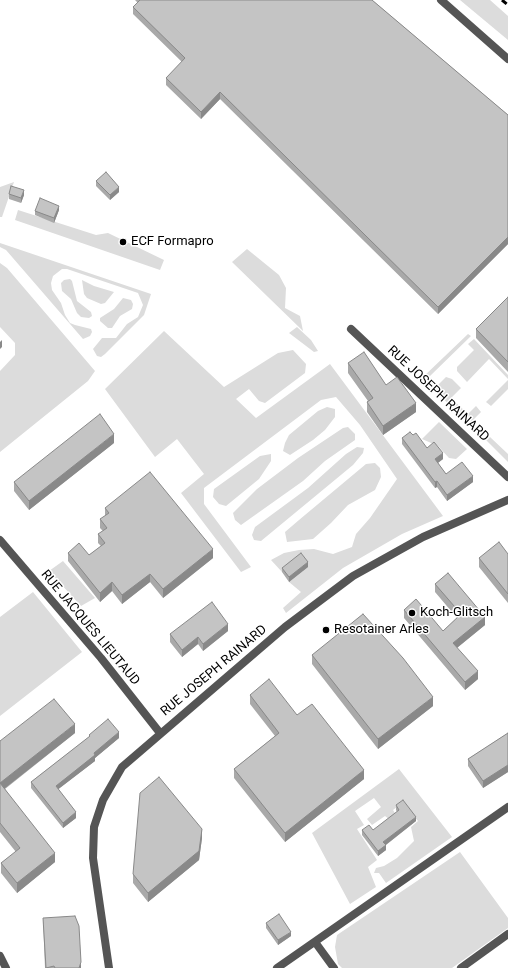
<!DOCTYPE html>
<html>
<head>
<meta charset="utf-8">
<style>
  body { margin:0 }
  canvas { display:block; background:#fff }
</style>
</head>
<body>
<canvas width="508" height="968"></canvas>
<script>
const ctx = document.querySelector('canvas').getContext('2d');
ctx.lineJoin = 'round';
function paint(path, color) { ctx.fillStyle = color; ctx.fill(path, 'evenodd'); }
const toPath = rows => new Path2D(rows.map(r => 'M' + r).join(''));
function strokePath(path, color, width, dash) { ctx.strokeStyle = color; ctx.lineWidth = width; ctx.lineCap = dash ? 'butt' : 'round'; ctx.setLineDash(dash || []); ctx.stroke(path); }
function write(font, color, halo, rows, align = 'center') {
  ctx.font = font + ' Roboto,sans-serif'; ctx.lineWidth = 3; ctx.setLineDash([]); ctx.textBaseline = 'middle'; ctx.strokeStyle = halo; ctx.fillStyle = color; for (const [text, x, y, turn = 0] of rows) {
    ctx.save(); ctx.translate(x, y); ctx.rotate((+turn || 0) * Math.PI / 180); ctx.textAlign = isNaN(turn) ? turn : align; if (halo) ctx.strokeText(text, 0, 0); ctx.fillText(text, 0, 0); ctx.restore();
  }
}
paint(toPath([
  [460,0,490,0,508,16,508,40],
  [14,182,2,217,0,217,0,187],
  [18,210,96,235,108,233,164,260,160,270,15,220],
  [0,243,151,294,144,315,105,354,101,357,97,356,93,349,102,338,116,338,127,324,138,317,143,305,138,293,67,269,62,269,53,276,51,283,52,290,61,303,65,315,70,323,75,325,91,329,92,332,90,336,83,339,6,250,0,247],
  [247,249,279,275,286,288,285,308,300,316,303,331,232,262],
  [0,263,7,268,95,371,88,381,0,452,0,371,15,355,15,343,0,327],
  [70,279,72,281,77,301,91,312,92,316,89,318,81,317,77,313,71,299,62,291,61,283,64,280],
  [82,280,94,286,114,292,105,303,101,304,87,298,84,294],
  [123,298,131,300,133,304,132,309,120,316,112,328,108,328,100,321,100,318,114,309],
  [297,327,311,340,318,351,314,352,289,333],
  [164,331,224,387,278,353,293,350,306,364,305,373,265,403,259,401,249,389,236,399,256,418,330,364,443,516,402,534,343,568,286,613,283,608,301,592,289,582,308,567,282,572,271,560,284,553,299,550,314,549,333,554,352,547,356,534,370,518,397,479,360,425,336,397,321,400,204,488,204,504,251,567,241,572,181,493,204,474,177,439,155,457,105,389],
  [468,334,471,336,429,377,438,385,446,377,452,379,461,388,451,398,468,414,476,406,481,412,469,424,422,378],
  [474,339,508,375,508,379,489,359,467,382,457,371,457,367,474,350,468,344],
  [508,380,508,389,491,406,486,402],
  [327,407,335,409,335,417,325,430,313,440,290,455,283,451,285,443,289,435,318,411],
  [439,422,467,449,456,459,449,458,438,446,422,439],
  [348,427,355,434,355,440,325,461,303,481,241,525,235,520,233,513,257,489,298,458,343,428],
  [490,437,508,454,508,462,486,440],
  [357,447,364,448,363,453,353,465,261,541,254,540,252,535,255,527,308,488,346,454],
  [271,454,271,461,259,479,226,506,219,504,213,497,214,489,260,456],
  [375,463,380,468,381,477,375,490,348,505,331,523,313,539,287,542,285,532,299,520,366,464],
  [63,561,95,598,81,606,49,571],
  [33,592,82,652,0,716,0,617],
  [399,769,452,837,386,883,379,873,374,873,376,868,384,866,397,858,414,841,411,827,418,821,402,803,393,810,397,816,390,820,385,816,372,825,367,819,381,807,374,798,355,811,364,825,357,829,377,860,368,867,376,887,350,904,312,833],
  [460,852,508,918,508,928,452,968,342,968,338,964,335,947,337,935]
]), '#dcdcdc');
strokePath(toPath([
  [441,0,508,59],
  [351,329,508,477],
  [0,540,101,658,160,733],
  [315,942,334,968],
  [0,956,6,968],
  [109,968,93,858,94,827,103,800,122,767,285,627,353,576,423,537,508,500],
  [277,968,508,807],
  [461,968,508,934]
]), '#555', 8);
strokePath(toPath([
  [502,0,508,5]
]), '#000', 3, [6, 2, 1, 2]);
paint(toPath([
  [135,0,372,0,508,115,508,244,438,314,220,99,201,119,166,85,166,78,182,62,133,14,133,7,138,3],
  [96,181,119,192,110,200,96,186],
  [9,194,24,195,21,203,9,199],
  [59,210,54,223,35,215,35,211],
  [508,297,508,372,476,338,476,329],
  [348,363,386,385,416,412,383,435,367,412,367,402,368,401,348,373],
  [413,435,427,448,443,459,438,463,446,474,473,482,447,501,437,487,435,488,402,444,402,438],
  [114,443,29,510,14,491,14,482],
  [105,508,213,558,163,598,150,582,122,604,112,591,100,602,68,561,68,553,89,555,101,546,98,543,98,534,103,531,100,528,100,519,105,516],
  [508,554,508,603,479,567,479,558],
  [308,567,289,582,282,572,282,568],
  [435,584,485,625,457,648,478,679,465,690,404,618,404,610,443,631,457,618,435,592],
  [228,631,203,651,198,644,182,657,170,642,170,634],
  [312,655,433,706,378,749,312,664],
  [250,695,297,715,364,779,285,842,234,778,234,769,275,736,250,704],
  [75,733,5,789,55,862,17,893,1,873,1,863,16,852,0,832,0,741],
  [508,733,508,772,483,788,468,766,468,759],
  [89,735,119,738,95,758,95,761,58,789,76,818,63,828,31,788,31,782,89,737],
  [396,805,416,821,386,845,386,850,378,856,362,835,362,830,373,830,397,812,396,810],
  [202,838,199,860,148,902,133,883,133,874],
  [43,918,81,968,45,968],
  [266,923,291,936,278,945,266,928]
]), '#a9a9a9');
paint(toPath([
  [220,92,220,99,201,119,201,112],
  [119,187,119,192,110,200,110,195],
  [24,190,24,195,21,203,21,198],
  [59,206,59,210,54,223,54,218],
  [508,237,508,244,438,314,438,307],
  [2,340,2,347,0,349,0,342],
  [416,403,416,412,383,435,383,426],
  [114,434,114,443,29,510,29,501],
  [443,453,443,459,435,465,435,459],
  [473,476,473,482,447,501,447,495],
  [437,481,437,487,435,488,435,482],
  [213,549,213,558,163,598,163,589],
  [308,562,308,567,289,582,289,577],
  [150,574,150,582,122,604,122,595],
  [112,582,112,591,100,602,100,593],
  [485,617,485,625,453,651,453,643],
  [228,624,228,631,203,651,203,644],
  [198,637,198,644,182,657,182,650],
  [478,671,478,679,465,690,465,682],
  [433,697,433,706,378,749,378,739],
  [75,724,75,733,0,792,0,783],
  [119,732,119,738,95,758,95,761,56,791,56,786,94,753],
  [508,765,508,772,483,788,483,781],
  [364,770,364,779,285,842,285,833],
  [76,812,76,818,63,828,63,823],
  [416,817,416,821,383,847,383,842],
  [202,829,202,838,199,860,148,902,148,893],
  [386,845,386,850,378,856,378,851],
  [55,853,55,862,17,893,17,883],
  [291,932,291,936,278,945,278,940],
  [81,962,81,968,79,968]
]), '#898989');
const building = toPath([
  [140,0,372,0,508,115,508,237,438,307,220,92,201,112,166,78,185,58,133,7,140,0],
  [106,172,119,187,110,195,96,181,106,172],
  [11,186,24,190,21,198,9,194,11,186],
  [40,198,59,206,54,218,35,211,40,198],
  [508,297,508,362,476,329,508,297],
  [364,352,386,385,397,377,416,403,383,426,367,402,373,398,348,363,364,352],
  [100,414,114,434,29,501,14,482,100,414],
  [410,432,413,435,416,433,427,448,434,442,443,453,435,459,446,474,462,462,473,476,447,495,437,481,435,482,402,438,410,432],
  [150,472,213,549,163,589,150,574,122,595,112,582,100,593,68,553,79,543,89,555,105,543,98,534,107,528,100,519,109,513,105,508,150,472],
  [499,542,508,554,508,594,479,558,499,542],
  [301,553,308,562,289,577,282,568,301,553],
  [448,573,485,617,453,643,478,671,465,682,404,610,416,599,443,631,461,614,435,584,448,573],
  [212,602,228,624,203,644,198,637,182,650,170,634,212,602],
  [363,614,403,658,433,697,378,739,312,655,363,614],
  [269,679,297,715,312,704,364,770,285,833,234,769,279,733,250,695,269,679],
  [54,699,75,724,0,783,55,853,17,883,1,863,20,848,0,823,0,741,54,699],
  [108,719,119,732,94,753,95,755,56,786,76,812,63,823,31,782,90,736,89,735,108,719],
  [508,733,508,765,483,781,468,759,508,733],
  [159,777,202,829,199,851,148,893,133,874,140,793,159,777],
  [403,800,416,817,383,842,386,845,378,851,362,830,369,825,373,830,399,810,396,805,403,800],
  [279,914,291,932,278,940,266,923,279,914],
  [75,916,79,926,81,962,79,968,55,968,54,966,46,968,43,918,75,916]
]);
paint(building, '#c4c4c4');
strokePath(building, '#898989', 1);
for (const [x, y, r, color] of [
  [123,242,4,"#000"],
  [412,613,4,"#000"],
  [326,630,4,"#000"]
]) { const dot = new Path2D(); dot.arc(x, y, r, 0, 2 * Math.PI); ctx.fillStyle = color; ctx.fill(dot); strokePath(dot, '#fff', 1.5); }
write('13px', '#000', '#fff', [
  ["ECF Formapro",131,242],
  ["Koch-Glitsch",420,613],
  ["Resotainer Arles",334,630]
], 'left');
write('13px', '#000', '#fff', [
  ["RUE JOSEPH RAINARD",438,394,43],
  ["RUE JACQUES LIEUTAUD",90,628,50],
  ["RUE JOSEPH RAINARD",214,671,-40]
]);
</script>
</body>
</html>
